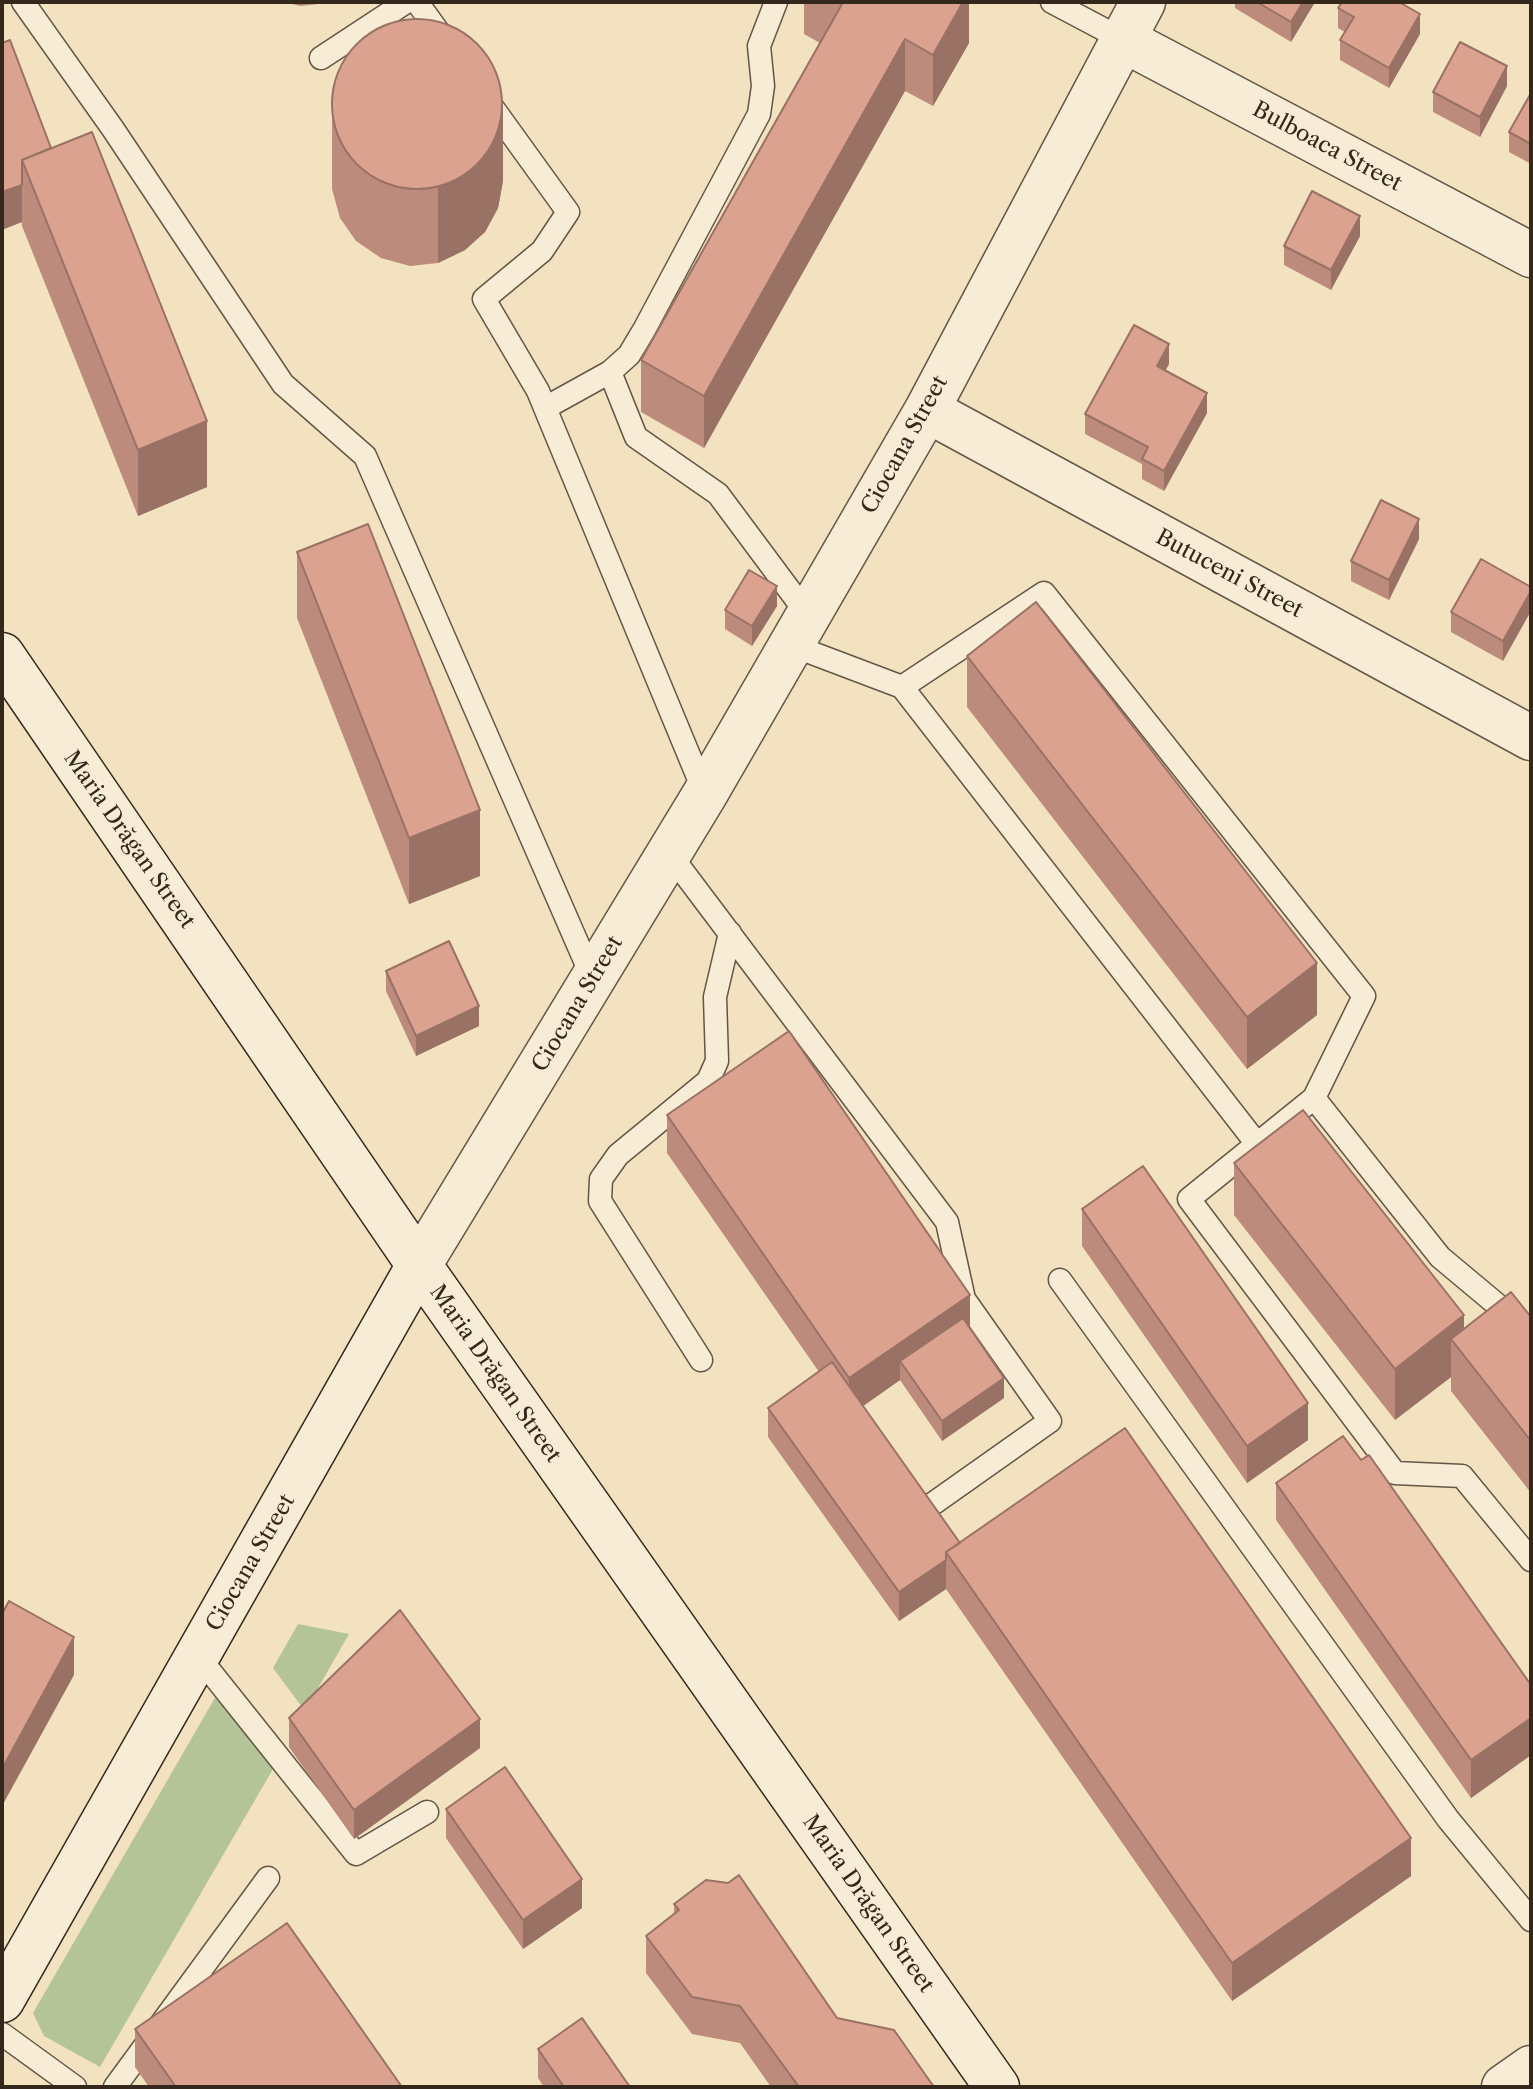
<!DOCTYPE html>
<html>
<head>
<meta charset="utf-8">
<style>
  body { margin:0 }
  #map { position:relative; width:1533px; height:2089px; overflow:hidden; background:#f3e2c0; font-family:"Libre Caslon Text",serif }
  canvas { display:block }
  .frame { position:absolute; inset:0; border:4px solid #34281d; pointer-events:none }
</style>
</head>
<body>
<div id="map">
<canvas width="1533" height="2089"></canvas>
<div class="frame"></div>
</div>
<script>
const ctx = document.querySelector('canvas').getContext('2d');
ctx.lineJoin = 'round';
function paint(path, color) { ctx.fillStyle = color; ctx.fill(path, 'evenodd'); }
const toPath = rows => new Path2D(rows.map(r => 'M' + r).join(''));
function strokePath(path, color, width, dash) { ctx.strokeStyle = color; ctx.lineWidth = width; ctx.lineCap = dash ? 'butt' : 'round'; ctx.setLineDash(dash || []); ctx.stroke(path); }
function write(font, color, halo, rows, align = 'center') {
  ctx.font = font + ' "Libre Caslon Text",serif'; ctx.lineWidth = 6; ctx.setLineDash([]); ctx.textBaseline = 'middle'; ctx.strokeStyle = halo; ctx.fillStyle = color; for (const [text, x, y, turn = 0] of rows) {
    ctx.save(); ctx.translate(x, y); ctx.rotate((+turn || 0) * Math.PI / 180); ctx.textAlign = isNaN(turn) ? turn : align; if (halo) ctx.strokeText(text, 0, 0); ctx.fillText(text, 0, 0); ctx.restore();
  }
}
paint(toPath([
  [298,1624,349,1634,305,1711,273,1668],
  [216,1696,273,1769,100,2067,44,2036,33,2013]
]), '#b5c497');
const lane = toPath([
  [23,2,113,129,283,384,365,456,593,979],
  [417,2,447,44],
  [1052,2,1122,39],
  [321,58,406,2],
  [485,97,568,212,542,251,484,299,538,391,705,794],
  [610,372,636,437,718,494,808,615],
  [545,408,610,372,629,355,644,330,759,114,763,86,759,46,776,2],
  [791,645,902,687,1044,593,1364,996,1314,1098,1440,1257,1531,1333],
  [902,687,1257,1144],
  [669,853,947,1222,964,1299,1050,1421,934,1503],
  [1314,1098,1189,1199,1395,1473,1462,1476,1531,1560],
  [1060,1280,1448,1819,1531,1920],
  [701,1360,600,1201,601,1179,618,1155,708,1081,717,1061,715,997,730,933],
  [198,1656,356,1854,427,1812],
  [2,2034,75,2087],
  [115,2087,268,1878]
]);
const street = toPath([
  [1122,39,1531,255],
  [927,410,1531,738],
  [419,1265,705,794,927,410,1143,2],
  [1504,2087,1531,2068]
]);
const secondary = toPath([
  [2,655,419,1265,997,2087],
  [2,2000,419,1265]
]);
strokePath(lane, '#645646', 25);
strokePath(street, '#645646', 47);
strokePath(secondary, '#34281d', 47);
strokePath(lane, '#f7ecd6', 22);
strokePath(street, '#f7ecd6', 44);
strokePath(secondary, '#f7ecd6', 44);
paint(toPath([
  [284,2,338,2,300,6],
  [804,2,969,2,969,43,933,106,905,91,704,448,641,412,641,360,820,43,804,34],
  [1235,2,1315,2,1291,42,1235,8],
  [1338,8,1420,34,1389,88,1340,60,1340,40,1345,32,1338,28],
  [2,43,207,487,138,516,22,226],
  [1507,86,1480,137,1433,112,1433,92],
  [1531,93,1531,164,1509,152,1509,132],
  [332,114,503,181,498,208,485,232,465,250,438,263,410,266,381,258,356,241,340,218,332,189],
  [1360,236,1331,290,1284,265,1284,246],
  [1169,364,1165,371,1207,413,1164,491,1142,479,1142,464,1085,434,1085,414],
  [1419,539,1389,600,1351,581,1351,561],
  [297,552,480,876,409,904,297,618],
  [1531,587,1503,661,1451,632,1451,612],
  [777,606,752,646,725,629,725,610],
  [967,656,1317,1015,1247,1069,967,707],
  [386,971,479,1026,416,1056,386,991],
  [667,1115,970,1328,1004,1398,942,1441,900,1380,863,1406,960,1543,1411,1876,1232,2001,946,1589,899,1621,768,1437,768,1408,819,1372,667,1153],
  [1234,1163,1464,1329,1531,1317,1531,1493,1451,1391,1451,1377,1395,1420,1234,1215],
  [1082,1209,1308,1440,1247,1483,1082,1246],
  [1361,1460,1531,1685,1531,1755,1471,1798,1276,1520,1276,1483],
  [289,1718,480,1748,354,1839,289,1747],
  [446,1809,582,1908,523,1949,446,1838],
  [674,1904,837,2018,934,2087,771,2087,740,2043,692,2034,646,1973,646,1936,674,1914],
  [135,2029,402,2087,149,2087,135,2067],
  [538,2049,630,2087,544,2087,538,2078]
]), '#bc8b7c');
paint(toPath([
  [963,2,969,2,969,43,933,106,933,55],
  [1303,2,1315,2,1291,42,1291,22],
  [1420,14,1420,34,1389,88,1389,68],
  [905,39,905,91,704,448,704,396],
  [1507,66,1507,86,1480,137,1480,117],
  [503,105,503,181,498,208,485,232,465,250,438,263,438,187],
  [22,185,22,222,2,230,2,192],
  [1360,216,1360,236,1331,290,1331,270],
  [1169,344,1169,364,1157,386,1157,366],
  [1207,393,1207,413,1164,491,1164,471],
  [207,421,207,487,138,516,138,450],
  [1419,519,1419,539,1389,600,1389,580],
  [777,586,777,606,752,646,752,626],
  [1531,591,1531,611,1503,661,1503,641],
  [480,810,480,876,409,904,409,838],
  [1317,963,1317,1015,1247,1069,1247,1017],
  [479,1006,479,1026,416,1056,416,1036],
  [970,1295,970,1333,900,1361,900,1380,849,1416,849,1378],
  [1464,1315,1464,1355,1451,1339,1451,1377,1395,1420,1395,1369],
  [1004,1378,1004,1398,942,1441,942,1421],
  [1308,1403,1308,1440,1247,1483,1247,1446],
  [946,1560,946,1589,899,1621,899,1592],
  [74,1637,74,1675,2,1806,2,1769],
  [1531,1718,1531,1755,1471,1798,1471,1760],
  [480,1719,480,1748,354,1839,354,1810],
  [1411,1838,1411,1876,1232,2001,1232,1963],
  [582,1879,582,1908,523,1949,523,1920]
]), '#997165');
const building = toPath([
  [838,2,963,2,933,55,905,39,704,396,641,360,842,4,838,2],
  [1257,2,1303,2,1291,22,1257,2],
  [1342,2,1399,2,1420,14,1389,68,1340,40,1354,17,1338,8,1342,2],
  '332 104a85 85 0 1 1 170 0a85 85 0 1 1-170 0Z',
  [10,40,51,148,22,160,22,185,2,192,2,43,10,40],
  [1460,42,1507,66,1480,117,1433,92,1460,42],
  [1531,93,1531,144,1509,132,1531,93],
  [92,132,207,421,138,450,22,160,92,132],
  [1312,191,1360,216,1331,270,1284,246,1312,191],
  [1134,325,1169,344,1157,366,1207,393,1164,471,1142,459,1148,447,1085,414,1134,325],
  [1381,500,1419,519,1389,580,1351,561,1381,500],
  [368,524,480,810,409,838,297,552,368,524],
  [1481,559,1531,587,1531,591,1503,641,1451,612,1481,559],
  [749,570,777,586,752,626,725,610,749,570],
  [1036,602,1317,963,1247,1017,967,656,1036,602],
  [449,941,479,1006,416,1036,386,971,449,941],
  [789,1031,970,1295,849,1378,667,1115,789,1031],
  [1303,1110,1464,1315,1395,1369,1234,1163,1303,1110],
  [1143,1166,1308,1403,1247,1446,1082,1209,1143,1166],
  [1511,1292,1531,1317,1531,1441,1451,1339,1511,1292],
  [963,1318,1004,1378,942,1421,900,1361,963,1318],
  [832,1362,960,1543,946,1552,946,1560,899,1592,768,1408,832,1362],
  [1125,1428,1411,1838,1232,1963,946,1552,1125,1428],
  [1343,1436,1361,1460,1369,1455,1531,1685,1531,1718,1471,1760,1276,1483,1343,1436],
  [9,1601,74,1637,2,1769,2,1614,9,1601],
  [400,1610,480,1719,354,1810,289,1718,400,1610],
  [505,1767,582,1879,523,1920,446,1809,505,1767],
  [739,1875,837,2018,894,2030,934,2087,799,2087,740,2006,692,1997,646,1936,679,1910,674,1904,706,1880,728,1883,739,1875],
  [287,1923,402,2087,176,2087,135,2029,287,1923],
  [582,2018,630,2087,564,2087,538,2049,582,2018]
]);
paint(building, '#dba290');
strokePath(building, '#997165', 2);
write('22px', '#34281d', '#f7ecd6', [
  ["Bulboaca Street",1327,147,28],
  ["Ciocana Street",905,445,-61],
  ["Butuceni Street",1229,574,28],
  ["Maria Drăgan Street",129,840,55],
  ["Ciocana Street",578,1004,-59],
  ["Maria Drăgan Street",495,1374,55],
  ["Ciocana Street",251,1563,-60],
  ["Maria Drăgan Street",868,1904,55]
]);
</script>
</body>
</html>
